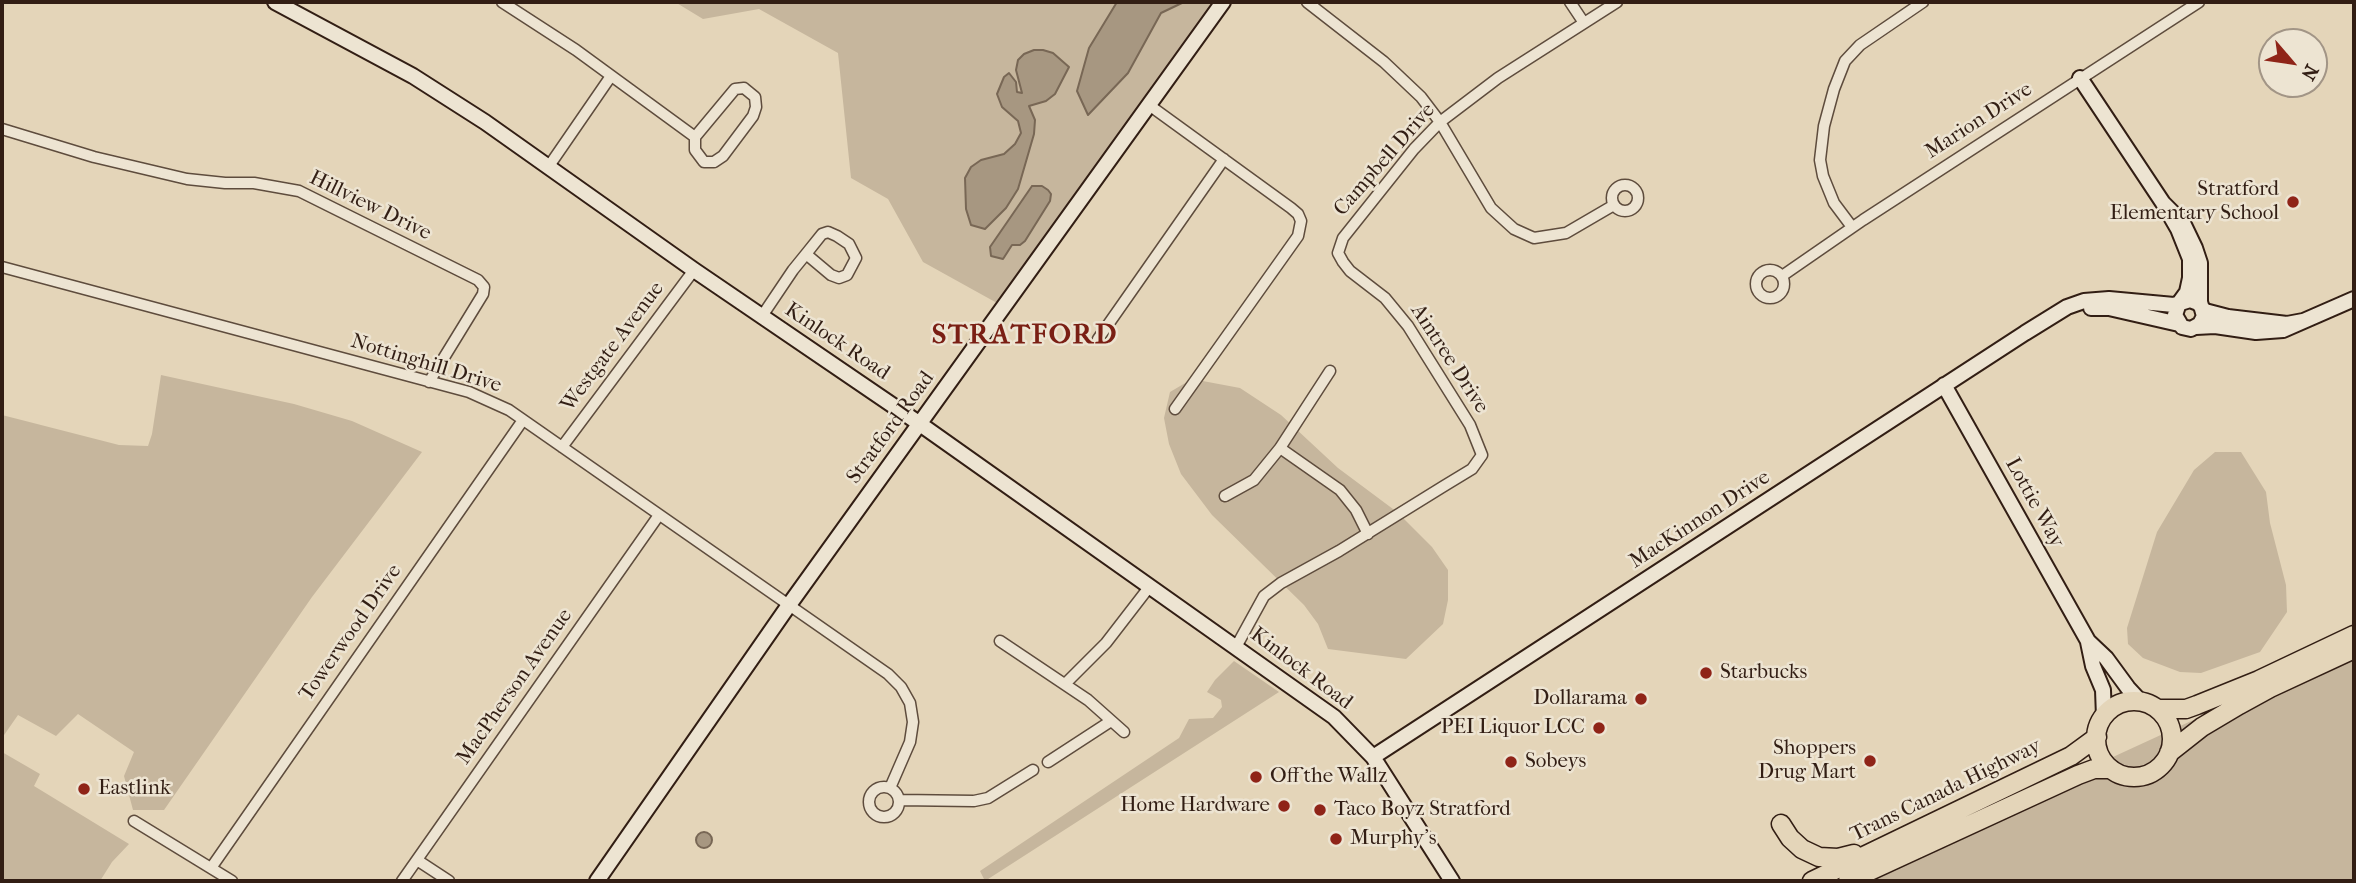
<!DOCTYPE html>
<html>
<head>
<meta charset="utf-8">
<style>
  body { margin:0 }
  #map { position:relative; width:2356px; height:883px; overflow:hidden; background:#e4d5b9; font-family:"IM FELL French Canon",serif }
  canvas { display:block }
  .frame { position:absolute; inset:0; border:4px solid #321e14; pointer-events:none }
  .north { position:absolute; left:2258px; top:28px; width:70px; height:70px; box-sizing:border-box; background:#ede4d2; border:2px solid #a29586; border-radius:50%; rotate:119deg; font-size:19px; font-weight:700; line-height:28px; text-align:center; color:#321e14 }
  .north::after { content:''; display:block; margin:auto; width:24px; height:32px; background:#8f2418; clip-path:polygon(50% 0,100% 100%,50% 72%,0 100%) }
</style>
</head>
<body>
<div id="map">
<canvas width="2356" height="883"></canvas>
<div class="frame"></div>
<div class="north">N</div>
</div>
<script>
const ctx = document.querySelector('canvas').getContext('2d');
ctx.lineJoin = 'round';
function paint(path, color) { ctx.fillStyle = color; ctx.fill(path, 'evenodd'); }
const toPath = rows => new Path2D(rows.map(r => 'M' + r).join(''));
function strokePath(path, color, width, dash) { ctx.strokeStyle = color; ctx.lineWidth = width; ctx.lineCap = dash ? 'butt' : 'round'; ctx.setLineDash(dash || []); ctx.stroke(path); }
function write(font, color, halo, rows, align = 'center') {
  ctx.font = font + ' "IM FELL French Canon",serif'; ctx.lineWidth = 5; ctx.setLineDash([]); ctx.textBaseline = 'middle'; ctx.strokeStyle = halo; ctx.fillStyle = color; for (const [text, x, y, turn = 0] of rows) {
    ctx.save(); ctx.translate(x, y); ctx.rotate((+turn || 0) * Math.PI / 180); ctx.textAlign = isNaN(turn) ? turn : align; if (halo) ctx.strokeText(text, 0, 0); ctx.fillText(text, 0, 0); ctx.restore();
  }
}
paint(toPath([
  [675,2,1217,2,1183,46,997,303,923,262,888,199,851,178,838,53,759,9,703,19],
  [161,375,294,404,352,421,422,452,312,597,164,810,133,810,124,776,134,752,78,714,56,736,18,715,2,738,2,415,119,445,148,446,152,434],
  [1192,379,1240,388,1281,415,1338,468,1397,512,1432,547,1448,570,1448,600,1443,624,1406,659,1328,649,1318,624,1304,605,1212,515,1181,474,1169,444,1164,418,1170,392],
  [2215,452,2241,452,2266,492,2270,523,2286,585,2287,612,2260,652,2201,673,2180,672,2143,658,2128,644,2127,628,2157,532,2194,470],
  [2354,646,2354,881,1841,881,1987,815],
  [1234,661,1279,692,985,881,980,871,1179,738,1189,719,1213,718,1222,707,1221,700,1207,692,1215,680],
  [2,752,40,774,34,786,129,844,112,862,100,881,2,881]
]), '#c6b69d');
const water = toPath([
  [1117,2,1184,2,1161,13,1128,73,1088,115,1077,91,1089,48,1117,2],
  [1034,50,1043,50,1053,53,1069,67,1055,94,1046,101,1029,106,1035,120,1034,134,1018,189,1006,208,985,229,971,225,966,209,965,178,971,167,981,160,1004,154,1015,144,1021,133,1018,121,1002,107,997,94,1004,77,1009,73,1016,82,1017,92,1022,93,1016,70,1018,60,1024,54,1034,50],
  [1032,186,1042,186,1048,190,1051,194,1050,201,1025,241,1020,245,1012,245,1003,259,991,256,990,247,1032,186],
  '696 840a8 8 0 1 1 16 0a8 8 0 1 1-16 0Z'
]);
paint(water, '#a79781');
strokePath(water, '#786755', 2);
const street = toPath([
  [502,2,576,50,695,137],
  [1307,2,1384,62,1421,97,1440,122,1491,208,1514,229,1534,238,1566,233,1614,205],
  [1570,2,1584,23],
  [744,88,755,97,756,107,753,116,723,156,714,162,704,162,695,150,695,137,735,89,744,88],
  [1149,105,1291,208,1298,214,1301,221,1298,236,1175,409],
  [2,129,94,157,187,179,225,183,254,183,299,191,478,280,484,287,483,294,429,382],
  [549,166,611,76],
  '1612 198a13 13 0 1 1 26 0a13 13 0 1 1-26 0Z',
  [1852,227,1834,203,1823,176,1820,160,1824,126,1834,89,1845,61,1860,45,1923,2],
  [2,267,469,392,509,410,888,674,901,687,910,703,913,722,910,742,890,788],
  '1756 284a14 14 0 1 1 28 0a14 14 0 1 1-28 0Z',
  [1782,276,1863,220,2199,2],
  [762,316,793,270,806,254,822,234,828,232,837,236,849,244,856,258,847,275,839,278,831,275,806,254],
  [1098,339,1224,159],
  [562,447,694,270],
  [1280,448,1340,490,1356,510,1368,534],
  [1225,496,1254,480,1280,448,1330,371],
  [1000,641,1088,700,1124,732],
  [1236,647,1264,596,1281,583,1339,551,1444,486,1472,469,1482,455,1470,425,1408,326,1385,298,1350,271,1343,262,1338,253,1343,238,1414,149,1440,122,1498,78,1617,2],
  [1065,684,1106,643,1150,586],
  [1048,762,1111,721],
  '869 802a15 15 0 1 1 30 0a15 15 0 1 1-30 0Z',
  [899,800,974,801,988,798,1033,770],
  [134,821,232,881],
  [417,860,449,881],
  [211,868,523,420],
  [402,881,659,515]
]);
const secondary = toPath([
  [275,2,413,76,485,122,694,270,920,424,1334,717,1373,757,1452,881],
  [2080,78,2163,203,2178,229,2190,259,2190,278,2187,292,2179,303,2175,315,2182,327,2191,329,2200,324,2204,316,2200,302,2200,263,2195,248,2183,223,2163,203],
  [2091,308,2109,308,2179,324],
  [2196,327,2215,326,2256,332,2283,330,2354,299],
  [1944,385,2088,641,2106,658,2128,688,2141,702],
  [2088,642,2093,666,2103,690,2104,717],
  [1373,757,2025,333,2067,307,2084,301,2109,299,2174,305,2190,300,2198,303,2205,311,2228,317,2287,324,2303,321],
  [597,881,789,605,1223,2]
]);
const highway = toPath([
  '2096 739a38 38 0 1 1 76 0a38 38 0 1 1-76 0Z',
  [2158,709,2186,709,2197,705,2259,680,2354,635],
  [2169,753,2202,727,2239,705,2270,688,2354,649],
  [1781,824,1790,838,1802,849,1819,857,1838,858,1854,854],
  [1812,881,2071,756,2097,737],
  [1848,881,2078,775,2094,769,2111,769]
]);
strokePath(street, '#5e4c3d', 13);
strokePath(secondary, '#321e14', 18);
strokePath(highway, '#321e14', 21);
strokePath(street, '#ede4d2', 10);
strokePath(secondary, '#ede4d2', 14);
strokePath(highway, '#e4d5b9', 18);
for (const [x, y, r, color] of [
  [2293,202,7,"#8f2418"],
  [1706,673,7,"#8f2418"],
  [1641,699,7,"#8f2418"],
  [1599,728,7,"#8f2418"],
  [1870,761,7,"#8f2418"],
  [1511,762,7,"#8f2418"],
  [1256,777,7,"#8f2418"],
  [84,789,7,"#8f2418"],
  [1284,806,7,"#8f2418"],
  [1320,810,7,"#8f2418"],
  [1336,839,7,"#8f2418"]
]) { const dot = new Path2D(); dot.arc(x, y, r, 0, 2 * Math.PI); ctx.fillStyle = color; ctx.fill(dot); strokePath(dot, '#ede4d2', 2.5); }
write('21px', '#321e14', '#ede4d2', [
  ["Marion Drive",1979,121,-33],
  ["Campbell Drive",1385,160,-49],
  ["Hillview Drive",370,206,26],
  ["Kinlock Road",837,342,34],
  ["Westgate Avenue",613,347,-53],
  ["Aintree Drive",1449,359,57],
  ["Nottinghill Drive",426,364,17],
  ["Stratford Road",891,428,-54],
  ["Lottie Way",2034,503,61],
  ["MacKinnon Drive",1700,520,-33],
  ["Towerwood Drive",351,633,-55],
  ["Kinlock Road",1301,669,37],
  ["MacPherson Avenue",515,687,-55],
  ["Trans Canada Highway",1946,791,-26]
]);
write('21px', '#321e14', '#ede4d2', [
  ["Stratford",2279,190,"right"],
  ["Elementary School",2279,214,"right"],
  ["Starbucks",1720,673],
  ["Dollarama",1627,699,"right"],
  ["PEI Liquor LCC",1585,728,"right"],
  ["Shoppers",1856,749,"right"],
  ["Drug Mart",1856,773,"right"],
  ["Sobeys",1525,762],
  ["Off the Wallz",1270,777],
  ["Eastlink",98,789],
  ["Home Hardware",1270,806,"right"],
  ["Taco Boyz Stratford",1334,810],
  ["Murphy’s",1350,839]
], 'left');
ctx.letterSpacing = '2px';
write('bold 28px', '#7a1f14', '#ede4d2', [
  ["STRATFORD",1025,336]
]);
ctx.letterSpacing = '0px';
</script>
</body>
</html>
